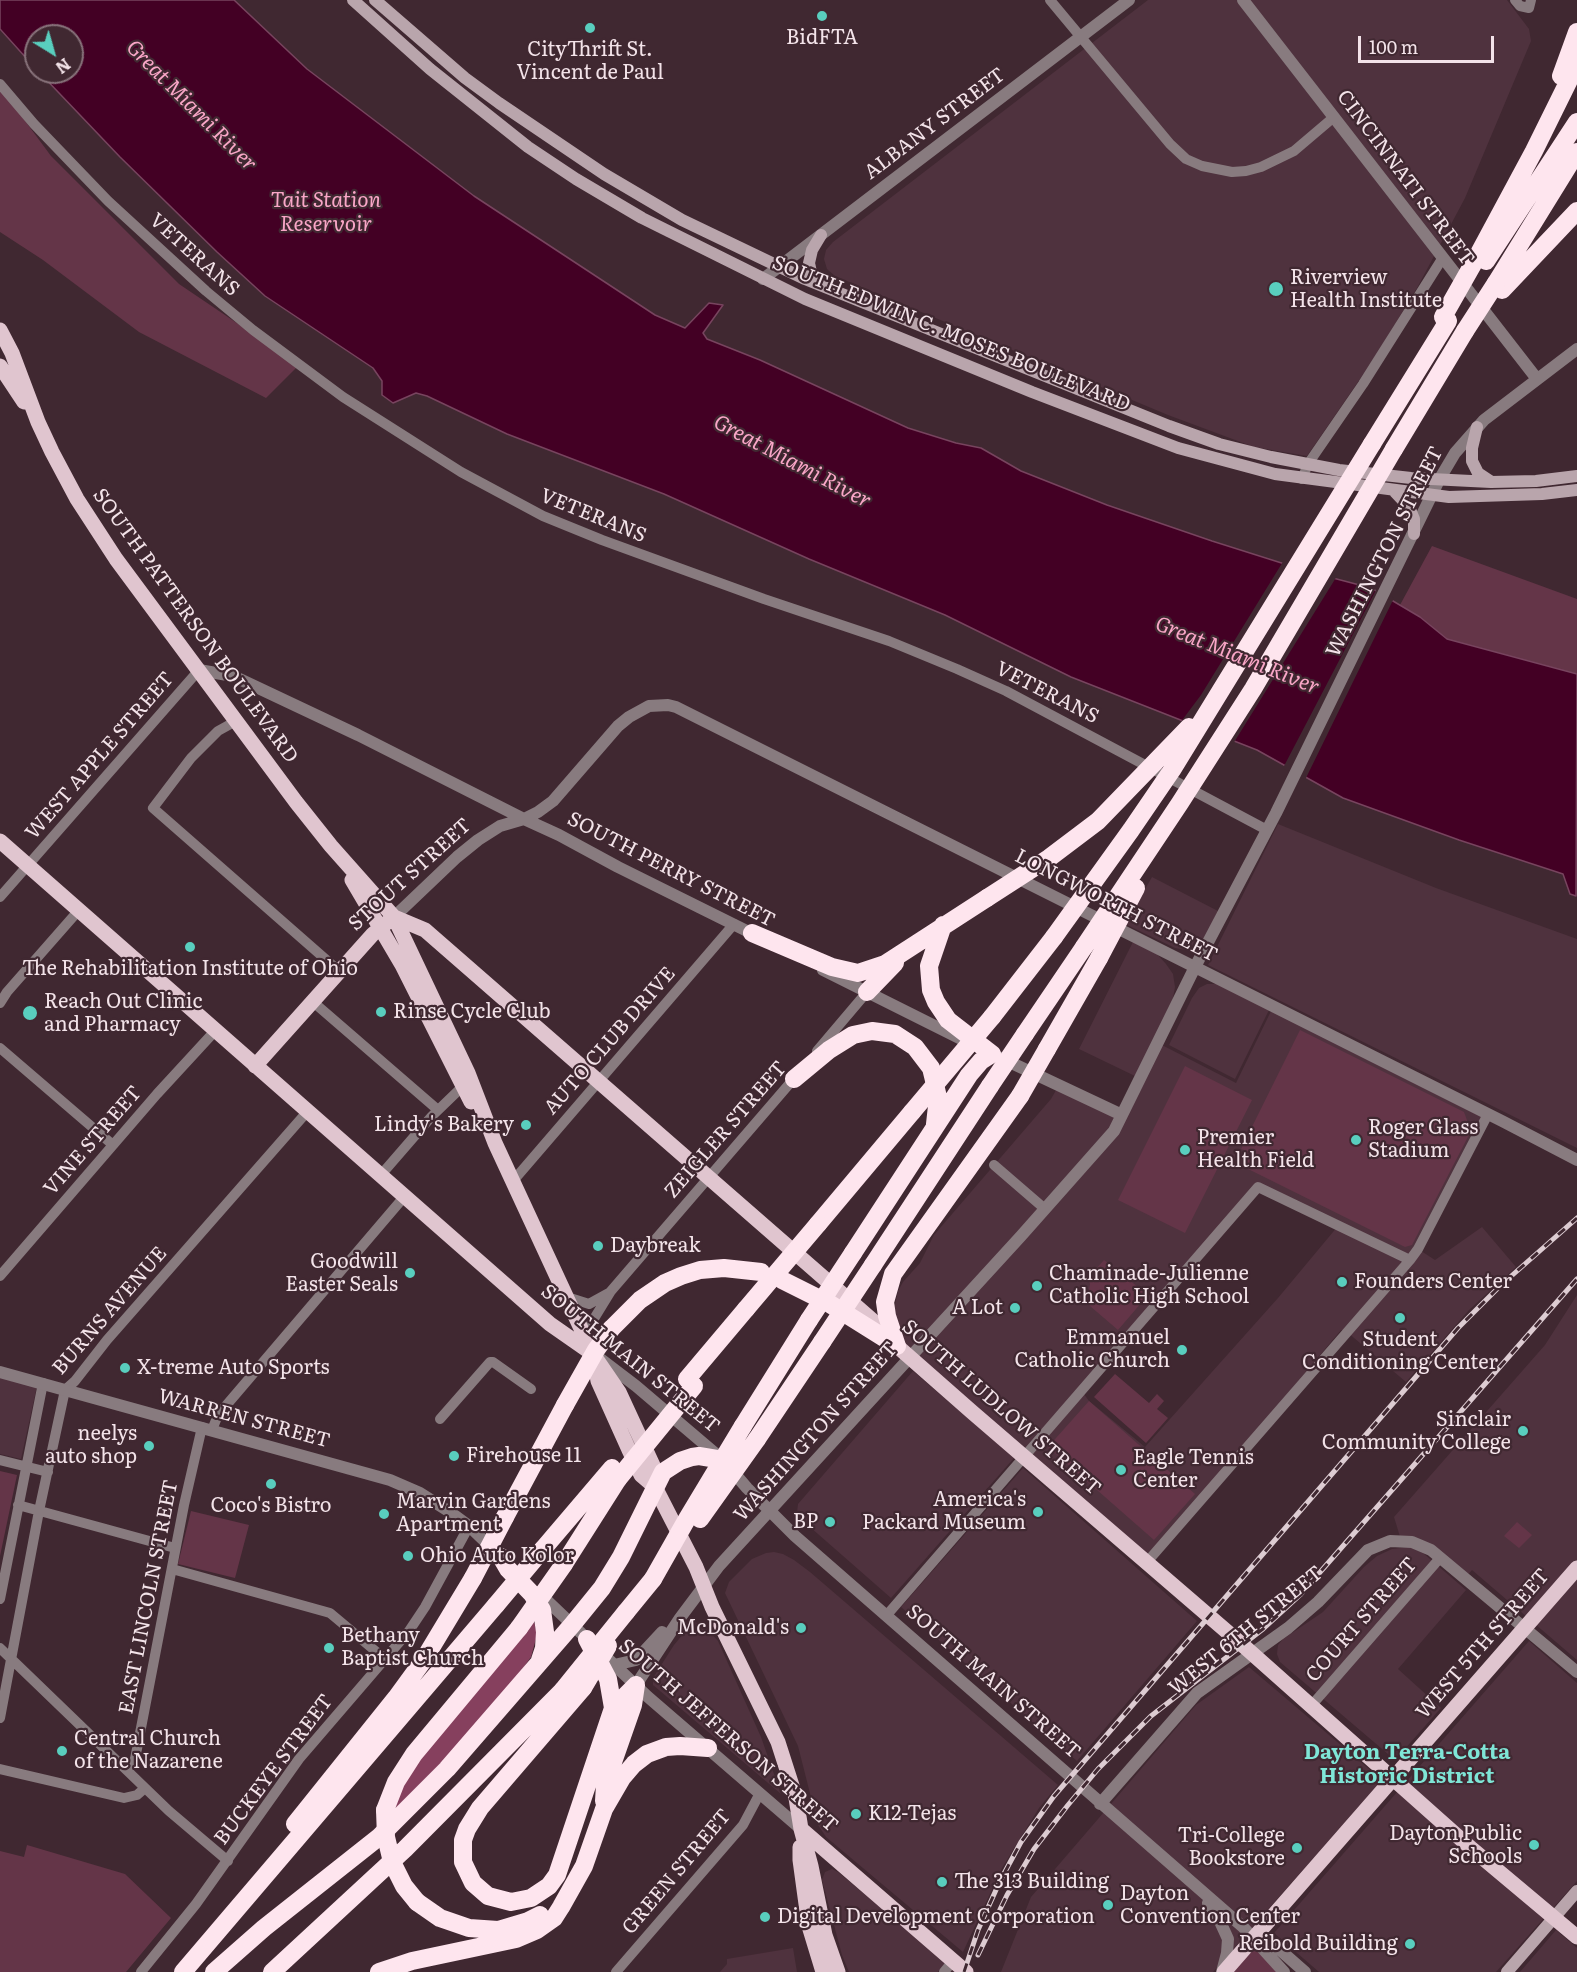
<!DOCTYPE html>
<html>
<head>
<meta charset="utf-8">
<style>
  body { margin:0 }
  #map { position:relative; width:1577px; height:1972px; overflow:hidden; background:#402831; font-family:Literata,serif }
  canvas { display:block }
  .north { position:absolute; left:24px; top:24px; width:60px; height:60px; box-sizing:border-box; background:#402831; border:2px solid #88737b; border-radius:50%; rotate:143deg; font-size:16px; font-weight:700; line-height:24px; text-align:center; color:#f3e3e9 }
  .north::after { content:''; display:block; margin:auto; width:21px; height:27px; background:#59cebe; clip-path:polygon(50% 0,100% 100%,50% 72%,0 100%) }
  .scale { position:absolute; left:1358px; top:36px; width:136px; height:27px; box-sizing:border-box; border:3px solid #f3e3e9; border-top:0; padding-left:8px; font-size:18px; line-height:21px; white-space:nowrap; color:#f3e3e9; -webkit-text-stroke:4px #402831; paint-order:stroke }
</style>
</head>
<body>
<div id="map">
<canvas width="1577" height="1972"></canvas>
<div class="north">N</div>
<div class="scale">100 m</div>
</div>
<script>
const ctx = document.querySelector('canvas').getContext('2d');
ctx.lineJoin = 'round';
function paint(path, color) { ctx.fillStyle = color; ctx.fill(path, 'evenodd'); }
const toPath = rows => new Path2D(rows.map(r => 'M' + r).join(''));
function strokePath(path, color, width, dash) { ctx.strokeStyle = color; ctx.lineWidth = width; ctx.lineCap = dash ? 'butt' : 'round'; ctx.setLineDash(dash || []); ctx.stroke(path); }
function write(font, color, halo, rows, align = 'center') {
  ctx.font = font + ' Literata,serif'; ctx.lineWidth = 4.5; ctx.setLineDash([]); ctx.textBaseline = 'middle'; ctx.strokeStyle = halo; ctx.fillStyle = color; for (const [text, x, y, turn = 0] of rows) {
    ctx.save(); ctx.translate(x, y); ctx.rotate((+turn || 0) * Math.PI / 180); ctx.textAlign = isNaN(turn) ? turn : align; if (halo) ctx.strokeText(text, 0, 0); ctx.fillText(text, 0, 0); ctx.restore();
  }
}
paint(toPath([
  [1148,0,1507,0,1529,29,1531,41,1465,198,1417,288,1373,360,1307,456,1254,447,1168,415,835,276,827,269,824,259,826,250,833,242],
  [1278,824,1436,888,1577,939,1577,1148,1208,965],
  [1152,877,1218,911,1203,941,1191,951,1175,948,1125,924],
  [1133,942,1157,954,1166,964,1173,974,1175,987,1172,1003,1135,1076,1079,1049],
  [1207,984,1217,984,1269,1010,1235,1079,1169,1045,1192,998,1199,988],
  [1273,1007,1488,1114,1418,1249,1435,1260,1482,1227,1516,1267,1469,1310,1406,1382,1347,1332,1341,1330,1147,1562,897,1346,894,1309,898,1291,903,1282,920,1263,934,1235,1051,1099,1059,1085,1122,1114,1158,1043,1236,1083],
  [1257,1187,1338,1226,1278,1298,1145,1447,1089,1401,1081,1390],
  [1577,1295,1577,1660,1472,1570,1465,1578,1440,1558,1401,1540,1394,1517,1545,1345],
  [913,1371,1014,1458,891,1598,802,1520,797,1513,798,1504],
  [0,1376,37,1386,21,1459,0,1454],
  [1023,1468,1197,1621,1077,1761,901,1607],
  [1409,1547,1423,1553,1466,1590,1398,1669,1441,1708,1395,1760,1280,1662,1277,1654,1278,1645,1283,1639,1323,1612,1364,1567,1377,1556,1392,1549],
  [774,1552,783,1554,794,1560,810,1572,1058,1785,1039,1808,1002,1868,963,1952,826,1837,818,1825,798,1746,725,1593,729,1582,752,1559,766,1553],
  [694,1621,709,1631,718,1641,761,1737,781,1794,653,1685,653,1678,674,1645],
  [1529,1641,1577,1683,1577,1881,1496,1972,1319,1972,1274,1933],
  [1249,1667,1382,1780,1213,1972,1001,1972,1031,1897,1196,1705],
  [832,1869,838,1872,946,1962,938,1972,849,1972,842,1955,822,1880,825,1872],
  [1556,1930,1577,1948,1577,1972,1520,1972],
  [793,1948,797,1972,720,1972,727,1964,727,1959]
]), '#4f323e');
paint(toPath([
  [0,87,51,156,179,284,299,365,266,398,139,332,43,260,0,232],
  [1432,546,1577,599,1577,674,1447,639,1420,617,1400,605],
  [1300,1030,1464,1112,1471,1131,1412,1245,1405,1247,1238,1164,1244,1150,1241,1149],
  [1185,1066,1252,1100,1185,1233,1118,1200],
  [1104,1260,1148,1295,1118,1330,1083,1300,1089,1290,1090,1284,1088,1278],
  [1115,1374,1149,1403,1157,1394,1164,1401,1157,1409,1168,1418,1146,1443,1094,1397],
  [1089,1401,1195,1494,1154,1540,1048,1447],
  [0,1471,17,1475,0,1556],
  [191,1511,249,1525,235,1578,178,1564],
  [1517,1522,1532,1535,1519,1548,1504,1536],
  [27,1845,125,1874,171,1918,126,1972,0,1972,0,1851,24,1857],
  [1255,1938,1284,1972,1224,1972]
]), '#643548');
paint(toPath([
  [534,1621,537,1635,531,1657,516,1678,458,1746,395,1809,400,1791,421,1758]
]), '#86405e');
const water = toPath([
  [0,0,234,0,307,69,474,196,655,315,685,328,709,303,723,305,703,333,707,339,760,360,908,428,956,443,981,448,1021,471,1107,505,1212,541,1310,572,1371,588,1420,617,1447,639,1577,674,1576,896,1570,894,1563,874,1459,840,1343,798,1257,750,1071,677,945,615,809,559,664,494,507,434,427,396,416,393,393,403,382,395,382,381,373,368,265,296,217,252,120,157,39,72,72,72,72,36,36,36,36,69,0,29,0,0]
]);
paint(water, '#430024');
strokePath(water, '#78445f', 1.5);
paint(toPath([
  [1284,560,1310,570,1337,576,1233,744,1180,723,1201,695],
  [1377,588,1394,598,1305,780,1283,768]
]), '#402831');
strokePath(toPath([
  [1050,0,1170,144,1186,159,1202,166,1232,172,1246,171,1261,167,1294,151,1334,117],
  [1515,0,1520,6,1529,8,1531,0],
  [0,84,34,124,108,201,206,291,253,330,343,397,461,472,543,516,602,540,764,599,889,641,957,669,1006,691,1267,830],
  [1302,479,1308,464,1363,384,1442,259],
  [236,721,218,731,191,758,153,808,339,971],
  [0,897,199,670],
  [312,1001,438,1110],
  [0,1003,7,992,79,910],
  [0,1048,113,1145],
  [817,1051,867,992],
  [994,1165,1045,1209],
  [380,1176,432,1116,462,1087],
  [513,1181,734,924],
  [0,1276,157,1094,215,1031],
  [567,1297,589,1304,609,1293],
  [584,1335,611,1291,797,1075],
  [440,1419,490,1362,493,1362,531,1389],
  [212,1430,218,1415,404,1197],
  [0,1460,48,1472],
  [18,1505,175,1548],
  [1147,1562,1410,1260,1418,1249,1488,1114],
  [172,1569,330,1613,385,1659],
  [0,1599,43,1383],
  [886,1616,1258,1187,1410,1260],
  [0,1648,169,1811,228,1861],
  [1311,1706,1440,1558],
  [0,1718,39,1511,65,1390,75,1381,107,1340,307,1112],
  [0,1769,124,1798,137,1795,145,1788],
  [128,1771,135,1759,184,1505,202,1427],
  [141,1972,196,1904,299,1759,409,1631,425,1607,469,1526],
  [616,1972,743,1825,760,1793],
  [944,1972,953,1961]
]), '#887b7f', 10);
strokePath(toPath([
  [1243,0,1537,379],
  [763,279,1129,0],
  [199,670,233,676,358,735,524,819,559,835,618,867,757,936],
  [394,917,457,857,478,840,500,826,524,819,538,812,553,801,618,726,629,717,649,706,668,705,676,707,1502,1121,1577,1160],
  [823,970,969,1043],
  [1001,1058,1122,1115],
  [598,1357,636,1386,723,1460,747,1488,795,1536,1243,1927,1284,1972],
  [0,1372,390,1480,420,1493,450,1512,469,1526,495,1551],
  [538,1592,648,1697,801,1829],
  [614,1665,636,1660,662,1632],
  [636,1685,680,1618,719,1566,1021,1236,1114,1131,1195,967,1276,813,1439,480,1455,453,1484,420,1577,349],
  [1100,1804,1197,1693,1288,1628,1318,1602,1368,1550,1390,1541,1412,1542,1431,1550,1577,1672],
  [1208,1903,1218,1917,1228,1939,1227,1953,1222,1972],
  [1255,1938,1272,1943,1305,1972]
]), '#887b7f', 12);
strokePath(toPath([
  [353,0,430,69,528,147,576,179,642,218,805,299,1032,392,1178,448,1275,474,1449,497,1542,494,1577,490],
  [375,0,465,78,499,103,604,174,682,220,805,279,1169,426,1219,444,1271,457,1339,470,1411,478,1491,482,1536,481,1577,476],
  [818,284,812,277,809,263,812,250,821,235],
  [1477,427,1472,448,1472,461,1478,473,1490,481],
  [1393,490,1409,507,1414,519,1414,534],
  [1507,1972,1577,1891]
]), '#b9a5ac', 12);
strokePath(toPath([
  [0,330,12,353,38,422,52,452,77,499,116,559,296,802,331,846,394,917,468,1073,495,1143,584,1335,593,1354,598,1381,629,1450,641,1475,655,1487,696,1567,712,1607,778,1742,796,1798,801,1829,811,1866,825,1935,838,1972],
  [0,366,24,402],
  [0,841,550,1324,593,1354,619,1392,656,1472,655,1487],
  [352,880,402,965,471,1102],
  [394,917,425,930,872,1320,897,1346,972,1412,1246,1648,1472,1849,1577,1937],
  [255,1066,373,934,389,921],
  [801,1829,966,1972],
  [800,1847,800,1860,809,1926,823,1972],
  [1224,1972,1577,1568]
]), '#e0c5cf', 15);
strokePath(toPath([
  [1561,76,1577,32],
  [1477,257,1534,151,1577,64],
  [1486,261,1577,122],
  [1496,283,1577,152],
  [1502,290,1577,211],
  [1372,444,1448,321],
  [1394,449,1465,331],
  [752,933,832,967,858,973,885,964,987,898],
  [867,992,895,963],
  [992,1017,1054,937],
  [1025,1034,1084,947],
  [1047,1049,1099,958],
  [794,1079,829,1050,853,1035,872,1031,895,1034,915,1047,931,1068,938,1097,935,1124],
  [818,1224,912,1112],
  [853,1253,969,1075,981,1061,992,1054,948,1020,936,1002,931,990,929,966,943,925],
  [873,1265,990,1086],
  [782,1280,830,1304,897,1346],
  [611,1329,640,1300,665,1283,681,1276,700,1270,724,1268,761,1272],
  [897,1346,887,1316,885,1302,893,1274,1020,1096],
  [687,1379,746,1309],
  [743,1426,809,1320],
  [757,1439,822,1342],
  [505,1517,565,1405],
  [543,1549,612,1468],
  [501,1557,508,1569,532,1594,542,1610,545,1632,544,1648,540,1660],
  [564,1564,618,1479],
  [626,1612,653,1579],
  [587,1639,608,1679,613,1708],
  [583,1688,480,1808,467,1829,463,1840,463,1862,473,1883,488,1896,511,1902,531,1898,549,1886,557,1875,613,1708,636,1685],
  [604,1801,605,1785,633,1705,636,1685],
  [385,1810,396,1782,414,1754,519,1628],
  [295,1824,396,1698,423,1661,473,1578],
  [417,1902,440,1918,469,1928,498,1930,528,1921,540,1915],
  [183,1972,496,1605],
  [214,1972,264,1928,379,1837,447,1769,572,1625,602,1588,621,1557,663,1472,680,1461,692,1457,699,1456,723,1460],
  [272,1972,405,1849,563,1690],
  [379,1972,412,1961,516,1939,537,1930,554,1918,561,1907,584,1866,604,1809,622,1778,634,1764,647,1754,666,1747,680,1746,708,1748]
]), '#fee5ee', 18);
const rail = toPath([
  [978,1955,1007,1895,1034,1849,1068,1805,1098,1769,1151,1716,1263,1629,1300,1595,1577,1279],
  [964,1972,978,1930,1000,1881,1021,1842,1054,1796,1458,1328,1500,1286,1577,1218]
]);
strokePath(rail, '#ddccd2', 5);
strokePath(rail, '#402831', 3, [9]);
strokePath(toPath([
  [1443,317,1477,257],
  [1465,331,1496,283],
  [987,898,1049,858,1098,821,1189,727],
  [1054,937,1131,830,1172,770,1372,444],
  [1084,947,1180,803,1253,689,1394,449],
  [1099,958,1136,888],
  [990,1086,1025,1034],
  [1020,1096,1047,1049],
  [912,1112,992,1017],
  [746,1309,818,1224],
  [809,1320,853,1253],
  [822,1342,873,1265],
  [565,1405,596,1350,611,1329],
  [618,1479,694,1386],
  [700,1519,757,1439],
  [473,1578,505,1517],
  [653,1579,687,1519,743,1426],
  [496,1605,543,1549],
  [519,1628,564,1564],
  [583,1688,608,1646],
  [563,1690,626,1612],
  [385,1810,386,1837,392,1862,404,1886,417,1902]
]), '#fee5ee', 18);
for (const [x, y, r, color] of [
  [822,16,6,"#59cebe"],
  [590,28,6,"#59cebe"],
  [1276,289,8,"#59cebe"],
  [190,947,6,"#59cebe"],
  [381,1012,6,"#59cebe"],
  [30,1013,8,"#59cebe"],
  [526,1125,6,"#59cebe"],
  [1356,1140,6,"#59cebe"],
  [1185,1150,6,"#59cebe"],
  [598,1246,6,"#59cebe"],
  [410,1273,6,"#59cebe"],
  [1342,1282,6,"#59cebe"],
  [1037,1286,6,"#59cebe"],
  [1015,1308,6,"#59cebe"],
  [1400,1318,6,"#59cebe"],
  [1182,1350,6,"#59cebe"],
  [125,1368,6,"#59cebe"],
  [1523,1431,6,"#59cebe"],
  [149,1446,6,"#59cebe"],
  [454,1456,6,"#59cebe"],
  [1121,1470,6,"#59cebe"],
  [271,1484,6,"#59cebe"],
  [1038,1512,6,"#59cebe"],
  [384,1514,6,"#59cebe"],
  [830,1522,6,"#59cebe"],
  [408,1556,6,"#59cebe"],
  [801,1628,6,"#59cebe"],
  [329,1648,6,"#59cebe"],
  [62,1751,6,"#59cebe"],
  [856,1814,6,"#59cebe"],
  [1534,1845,6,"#59cebe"],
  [1297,1848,6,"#59cebe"],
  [942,1882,6,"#59cebe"],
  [1108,1905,6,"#59cebe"],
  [765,1917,6,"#59cebe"],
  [1410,1944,6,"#59cebe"]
]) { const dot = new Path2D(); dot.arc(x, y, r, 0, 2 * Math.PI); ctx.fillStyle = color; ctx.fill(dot); strokePath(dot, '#402831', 2); }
write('20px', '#f3e3e9', '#402831', [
  ["BidFTA",822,38,"center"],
  ["CityThrift St.",590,50,"center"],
  ["Vincent de Paul",590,73,"center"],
  ["Riverview",1290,278],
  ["Health Institute",1290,301],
  ["The Rehabilitation Institute of Ohio",190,969,"center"],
  ["Reach Out Clinic",44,1002],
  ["and Pharmacy",44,1025],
  ["Rinse Cycle Club",393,1012],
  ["Lindy's Bakery",514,1125,"right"],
  ["Roger Glass",1368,1128],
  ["Stadium",1368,1151],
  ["Premier",1197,1138],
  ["Health Field",1197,1161],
  ["Daybreak",610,1246],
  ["Goodwill",398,1262,"right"],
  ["Easter Seals",398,1285,"right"],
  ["Chaminade-Julienne",1049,1274],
  ["Catholic High School",1049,1297],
  ["Founders Center",1354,1282],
  ["A Lot",1003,1308,"right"],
  ["Emmanuel",1170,1338,"right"],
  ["Catholic Church",1170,1361,"right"],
  ["Student",1400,1340,"center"],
  ["Conditioning Center",1400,1363,"center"],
  ["X-treme Auto Sports",137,1368],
  ["Sinclair",1511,1420,"right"],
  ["Community College",1511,1443,"right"],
  ["neelys",137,1434,"right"],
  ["auto shop",137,1457,"right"],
  ["Firehouse 11",466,1456],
  ["Eagle Tennis",1133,1458],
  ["Center",1133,1481],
  ["America's",1026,1500,"right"],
  ["Packard Museum",1026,1523,"right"],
  ["Marvin Gardens",396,1502],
  ["Apartment",396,1525],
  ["Coco's Bistro",271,1506,"center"],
  ["BP",818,1522,"right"],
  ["Ohio Auto Kolor",420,1556],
  ["McDonald's",789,1628,"right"],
  ["Bethany",341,1636],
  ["Baptist Church",341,1659],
  ["Central Church",74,1739],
  ["of the Nazarene",74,1762],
  ["K12-Tejas",868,1814],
  ["Dayton Public",1522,1834,"right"],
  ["Schools",1522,1857,"right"],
  ["Tri-College",1285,1836,"right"],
  ["Bookstore",1285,1859,"right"],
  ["The 313 Building",954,1882],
  ["Dayton",1120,1894],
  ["Convention Center",1120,1917],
  ["Digital Development Corporation",777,1917],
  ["Reibold Building",1398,1944,"right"]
], 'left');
write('20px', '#f3e3e9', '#402831', [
  ["ALBANY STREET",935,124,-37],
  ["CINCINNATI STREET",1405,178,53],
  ["VETERANS",194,255,42],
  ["SOUTH EDWIN C. MOSES BOULEVARD",951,334,22],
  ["VETERANS",593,516,22],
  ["WASHINGTON STREET",1385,552,-63],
  ["SOUTH PATTERSON BOULEVARD",195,626,54],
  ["VETERANS",1047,693,27],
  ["WEST APPLE STREET",100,756,-49],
  ["SOUTH PERRY STREET",671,870,27],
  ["STOUT STREET",410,875,-42],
  ["LONGWORTH STREET",1116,906,27],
  ["AUTO CLUB DRIVE",610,1041,-49],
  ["ZEIGLER STREET",726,1130,-49],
  ["VINE STREET",93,1141,-49],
  ["BURNS AVENUE",110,1311,-49],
  ["SOUTH MAIN STREET",630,1359,39],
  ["SOUTH LUDLOW STREET",1001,1408,41],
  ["WARREN STREET",244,1419,15],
  ["WASHINGTON STREET",816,1432,-48],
  ["EAST LINCOLN STREET",149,1597,-79],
  ["COURT STREET",1362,1620,-49],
  ["WEST 6TH STREET",1246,1631,-39],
  ["WEST 5TH STREET",1483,1644,-49],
  ["SOUTH MAIN STREET",993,1682,41],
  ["SOUTH JEFFERSON STREET",728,1736,41],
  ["BUCKEYE STREET",274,1770,-53],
  ["GREEN STREET",677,1872,-50]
]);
write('italic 21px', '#f9a6c7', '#402831', [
  ["Great Miami River",191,106,45],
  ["Tait Station",326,201],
  ["Reservoir",326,225],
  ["Great Miami River",792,462,28],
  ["Great Miami River",1237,656,22]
]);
write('bold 21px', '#7fe6d7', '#402831', [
  ["Dayton Terra-Cotta",1407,1753],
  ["Historic District",1407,1777]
]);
</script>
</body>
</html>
